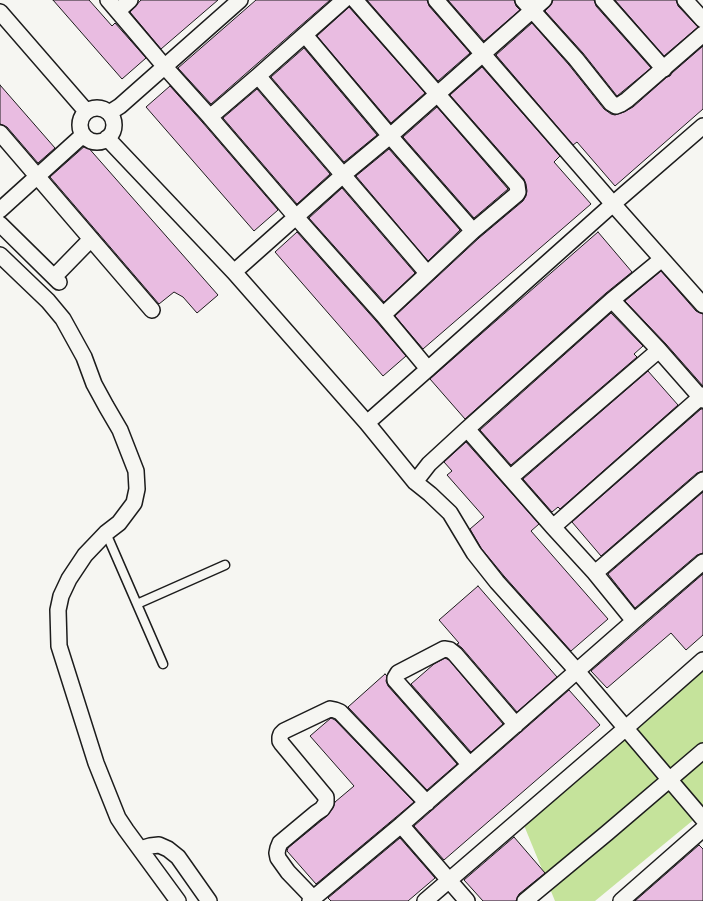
<!DOCTYPE html>
<html>
<head>
<meta charset="utf-8">
<style>
  body { margin:0 }
  canvas { display:block; background:#f6f6f2 }
</style>
</head>
<body>
<canvas width="703" height="901"></canvas>
<script>
const ctx = document.querySelector('canvas').getContext('2d');
ctx.lineJoin = 'round';
function paint(path, color) { ctx.fillStyle = color; ctx.fill(path, 'evenodd'); }
const toPath = rows => new Path2D(rows.map(r => 'M' + r).join(''));
function strokePath(path, color, width, dash) { ctx.strokeStyle = color; ctx.lineWidth = width; ctx.lineCap = dash ? 'butt' : 'round'; ctx.setLineDash(dash || []); ctx.stroke(path); }
paint(toPath([
  [703,661,703,812,595,901,555,901,521,818]
]), '#c5e39b');
const building = toPath([
  [53,0,89,0,112,26,115,23,146,58,122,79,53,0],
  [141,0,218,0,161,49,130,12,141,0],
  [256,0,330,0,211,104,178,68,256,0],
  [367,0,427,0,429,6,470,53,438,81,367,0],
  [448,0,514,0,516,6,520,10,484,41,448,0],
  [553,0,594,0,596,6,651,68,617,96,583,53,545,11,550,6,552,3,553,0],
  [615,0,676,0,678,6,698,27,664,56,615,0],
  [349,7,425,93,391,123,317,36,349,7],
  [532,23,569,65,604,109,611,114,615,115,624,112,633,107,667,77,670,76,672,73,703,46,703,109,615,186,577,142,573,145,496,55,532,23],
  [304,48,377,135,344,162,271,77,304,48],
  [482,67,560,156,554,162,591,204,423,349,395,316,479,238,523,201,526,196,527,191,526,184,524,179,450,95,482,67],
  [0,85,55,148,38,163,7,127,3,125,0,124,0,85],
  [170,86,203,123,278,210,254,231,146,107,170,86],
  [257,89,330,174,297,204,223,118,257,89],
  [437,107,508,189,474,218,403,137,437,107],
  [86,145,218,295,197,313,183,297,174,292,159,304,50,177,86,145],
  [389,149,460,230,428,261,356,176,389,149],
  [342,188,415,273,384,302,309,218,342,188],
  [297,232,376,321,406,356,383,376,275,252,297,232],
  [598,232,632,272,606,293,465,419,430,379,489,327,598,232],
  [661,271,696,311,700,313,703,314,703,386,666,344,625,301,661,271],
  [611,313,643,346,634,354,637,357,511,465,480,430,611,313],
  [648,371,678,405,560,509,558,507,552,512,523,479,648,371],
  [701,409,703,409,703,471,697,473,601,556,572,522,701,409],
  [466,442,539,524,531,531,608,619,571,651,504,576,481,548,470,529,484,517,447,475,452,471,444,462,466,442],
  [703,492,703,553,697,555,635,608,608,574,703,492],
  [703,574,703,635,686,650,671,633,607,688,591,671,703,574],
  [478,586,557,677,517,712,462,648,457,644,459,643,439,620,478,586],
  [445,658,449,660,503,724,471,752,411,684,434,664,445,658],
  [385,674,387,676,386,681,388,686,457,764,427,790,348,707,385,674],
  [569,690,600,725,444,860,414,826,569,690],
  [331,718,335,720,414,802,316,884,287,851,288,848,327,816,333,808,335,802,354,786,310,736,331,718],
  [514,837,545,873,519,894,517,898,516,901,483,901,464,880,514,837],
  [400,838,435,878,408,901,331,901,328,898,400,838],
  [699,845,703,849,703,901,635,901,699,845]
]);
paint(building, '#e9bce1');
strokePath(building, '#1c1c1c', 1);
const lane = toPath([
  [106,533,163,664],
  [137,604,225,565]
]);
const street = toPath([
  [108,0,165,67,210,117,296,217,383,315,428,369],
  [436,0,613,204,703,305],
  [523,0,576,59,607,98,611,103,616,106,621,104,627,100,703,34],
  [603,0,664,69],
  [685,0,703,20],
  [118,11,130,0],
  [0,12,86,111],
  [305,35,390,136,473,231,517,194,518,192,517,185,355,0],
  [258,76,410,253,427,273],
  '80 125a17 17 0 1 1 34 0a17 17 0 1 1-34 0Z',
  [109,113,120,106,240,0],
  [210,117,258,76,344,0],
  [0,133,152,310],
  [107,138,234,272,367,423,415,482,430,494,450,513,474,553,497,582,577,671,703,819],
  [0,210,83,135],
  [0,224,59,282],
  [0,255,48,301,63,319,84,357,94,384,106,406,120,430,136,471,137,489,134,503,119,523,106,533,85,555,69,579,61,596,58,610,59,646,96,763,118,818,126,830,178,901],
  [234,272,343,175,390,136,544,0],
  [54,277,91,239],
  [612,300,659,350,703,400],
  [383,315,473,231],
  [367,423,428,369,613,204,703,126],
  [467,429,553,527,595,573,634,621],
  [510,478,659,350],
  [415,482,429,464,467,429,612,300,662,259],
  [553,527,703,395],
  [595,573,703,480],
  [470,765,395,680,395,678,398,673,444,649,450,650,455,654,516,725],
  [401,825,467,901],
  [140,849,150,846,159,845,168,849,178,857,209,901],
  [313,898,288,872,278,858,277,853,278,848,280,843,316,813,322,809,326,803,326,797,282,744,280,741,280,737,281,734,284,731,330,709,335,710,340,712,427,803],
  [310,901,401,825,634,621,703,562],
  [425,901,619,734,703,660],
  [525,901,607,833,703,751],
  [621,901,703,829]
]);
strokePath(lane, '#1c1c1c', 11);
strokePath(street, '#1c1c1c', 18);
strokePath(lane, '#f6f6f2', 8);
strokePath(street, '#f6f6f2', 15);
</script>
</body>
</html>
